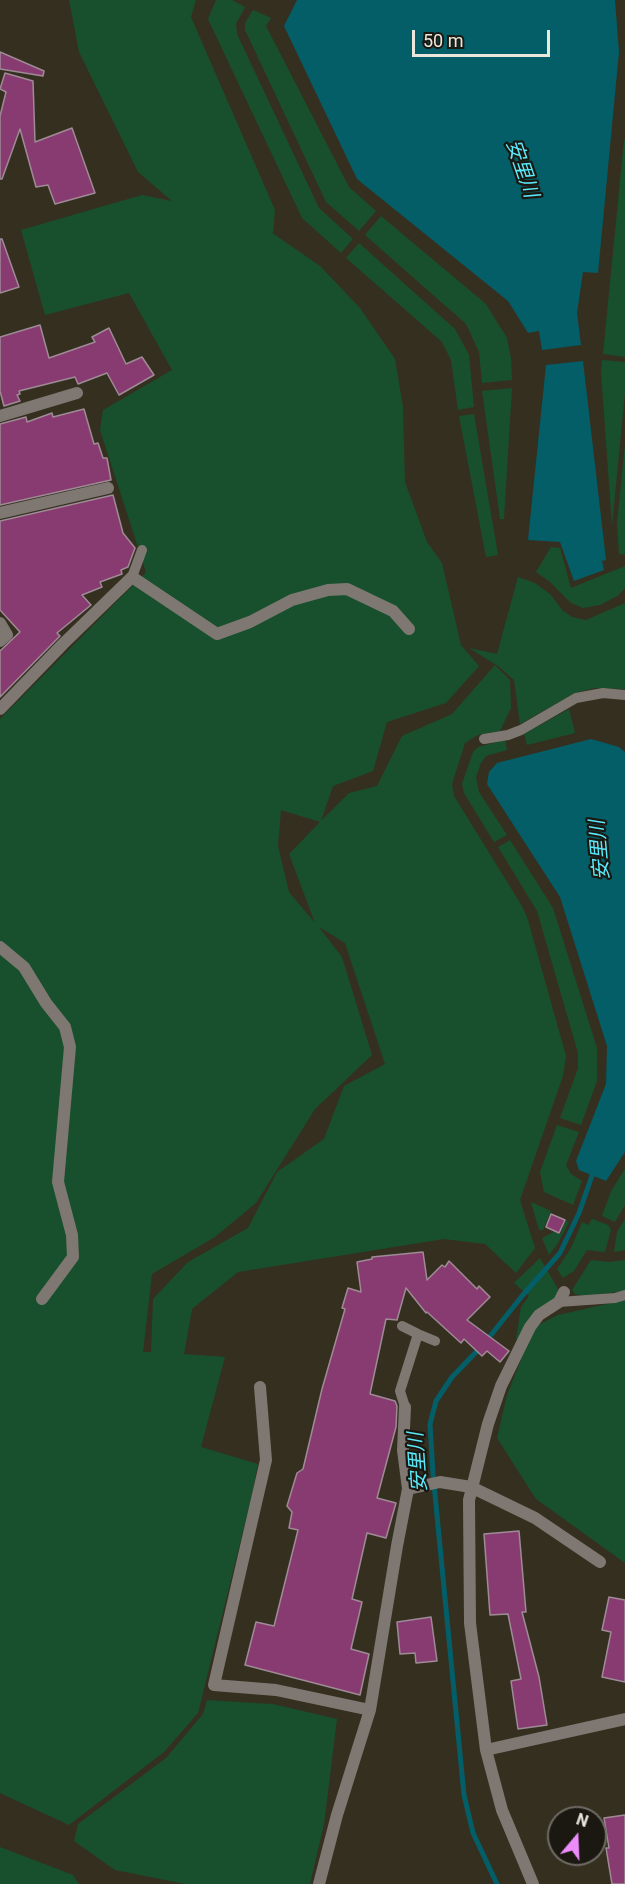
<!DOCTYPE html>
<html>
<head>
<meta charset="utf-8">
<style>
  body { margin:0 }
  #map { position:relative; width:625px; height:1884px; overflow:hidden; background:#352f20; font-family:Roboto,sans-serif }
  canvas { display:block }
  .north { position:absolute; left:547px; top:1806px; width:60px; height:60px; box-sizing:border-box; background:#1a1811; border:2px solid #6d6b63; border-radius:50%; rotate:19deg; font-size:16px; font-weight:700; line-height:24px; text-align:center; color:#eae7dd }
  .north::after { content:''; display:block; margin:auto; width:21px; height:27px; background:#ec8cfa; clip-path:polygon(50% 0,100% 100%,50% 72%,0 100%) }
  .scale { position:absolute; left:412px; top:30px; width:138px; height:27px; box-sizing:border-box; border:3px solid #eae7dd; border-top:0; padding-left:8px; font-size:18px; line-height:21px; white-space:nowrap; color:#eae7dd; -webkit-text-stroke:4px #1a1811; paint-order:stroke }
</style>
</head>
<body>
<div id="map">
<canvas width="625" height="1884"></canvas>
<div class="north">N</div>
<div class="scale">50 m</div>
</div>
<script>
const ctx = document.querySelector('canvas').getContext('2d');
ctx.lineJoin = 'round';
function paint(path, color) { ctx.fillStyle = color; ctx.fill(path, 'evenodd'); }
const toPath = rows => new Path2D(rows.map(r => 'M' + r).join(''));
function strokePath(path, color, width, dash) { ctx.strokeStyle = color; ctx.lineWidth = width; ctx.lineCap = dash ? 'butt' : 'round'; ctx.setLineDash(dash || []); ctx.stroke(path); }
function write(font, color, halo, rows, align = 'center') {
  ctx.font = font + ' Roboto,"Noto Sans JP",sans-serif'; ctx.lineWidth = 4.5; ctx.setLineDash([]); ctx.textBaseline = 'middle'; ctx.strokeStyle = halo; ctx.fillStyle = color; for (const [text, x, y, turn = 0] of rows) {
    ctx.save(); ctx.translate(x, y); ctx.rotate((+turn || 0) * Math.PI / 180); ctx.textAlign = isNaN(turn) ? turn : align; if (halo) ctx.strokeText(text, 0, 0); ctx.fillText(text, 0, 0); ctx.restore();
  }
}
paint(toPath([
  [69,0,196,0,191,17,275,210,273,233,271,232,320,266,360,308,395,359,403,407,405,482,427,542,442,563,461,645,479,666,446,703,387,722,373,771,333,786,321,821,349,793,377,786,402,736,452,714,495,665,510,680,511,708,500,731,478,735,465,743,452,784,454,796,522,906,528,920,566,1056,563,1076,520,1200,535,1248,516,1273,485,1244,444,1239,238,1272,192,1309,184,1354,225,1357,201,1447,258,1464,251,1499,198,1713,164,1752,69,1825,0,1793,0,719,146,572,100,430,103,410,172,370,129,293,45,315,21,230,142,195,172,201,138,172,79,52],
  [281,810,320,822,289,854,315,923,289,892,278,846],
  [319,927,345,943,385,1064,344,1086,324,1139,277,1172,248,1228,188,1262,153,1299,151,1352,143,1352,152,1274,215,1237,256,1203,315,1109,372,1055,342,957],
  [216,0,232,0,245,7,236,24,237,34,319,208,353,239,341,253,302,218,208,19],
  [253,10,271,18,266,26,349,187,376,211,359,231,326,202,245,30,245,23],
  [624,140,625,140,625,357,603,354],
  [381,216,486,304,507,338,511,358,512,380,482,383,479,352,466,324,365,235],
  [359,243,455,329,469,355,474,407,458,410,451,360,442,342,346,258],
  [602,360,625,362,625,393,612,526,601,372],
  [512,388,504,519,500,519,482,391],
  [474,414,498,555,486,557,459,416],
  [625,444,625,555,619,554,617,523],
  [551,547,560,548,571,588,625,566,625,588,619,595,600,605,583,608,571,603,550,582,536,572],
  [518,577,535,583,551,595,562,610,572,617,586,620,625,603,625,689,595,688,575,693,520,724,514,680,498,666,469,648,497,654],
  [569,709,575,733,527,745,524,734],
  [505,740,507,750,486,756,481,763,476,777,479,792,507,835,494,842,464,793,462,784,473,752,478,747],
  [510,840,553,908,597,1048,597,1081,581,1125,560,1118,578,1068,578,1053,537,911,498,847],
  [557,1125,579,1132,566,1165,571,1174,582,1181,573,1205,544,1192,540,1172],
  [625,1169,625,1205,615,1222,602,1216,611,1191],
  [531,1202,551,1211,543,1230,539,1230],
  [592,1219,608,1225,611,1230,605,1252,587,1250,574,1271,563,1278,557,1269,571,1248,582,1222,588,1225],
  [625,1219,625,1250,614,1252,617,1232],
  [566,1220,569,1222,558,1243,549,1255,542,1238,554,1232,560,1234],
  [540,1258,558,1289,556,1297,521,1340,516,1339,521,1307,529,1296,514,1283],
  [591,1260,609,1262,625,1260,625,1291,585,1296,575,1294,572,1290],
  [625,1300,625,1563,536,1499,497,1438,507,1395,534,1327,558,1315],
  [207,1700,273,1704,337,1719,324,1824,310,1884,185,1884,115,1870,74,1841,78,1824,166,1758,203,1714],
  [0,1847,73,1875,79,1884,0,1884]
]), '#18502e');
paint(toPath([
  [297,0,615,0,619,52,598,273,583,272,577,313,581,345,542,350,539,331,528,333,508,301,357,179,284,26],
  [583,361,606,560,602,561,604,570,574,581,560,542,528,540,546,365],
  [591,739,619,747,625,752,625,1152,606,1181,579,1170,576,1161,606,1084,607,1046,560,897,487,784,489,772,497,763]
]), '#045e68');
strokePath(toPath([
  [487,1340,522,1296,560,1253,579,1213,594,1170],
  [481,1347,452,1377,436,1401,430,1424,433,1474,464,1795,473,1833,497,1884]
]), '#045e68', 5);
const building = toPath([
  [0,52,44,71,43,76,0,69,0,52],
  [5,73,33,81,35,142,72,128,95,193,55,204,48,185,36,187,20,129,2,179,0,179,0,116,6,92,0,89,5,73],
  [0,239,2,239,19,287,0,293,0,239],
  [40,325,49,358,95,342,92,337,109,328,126,364,142,357,154,375,119,395,107,373,78,384,75,377,19,391,20,394,17,395,20,401,4,406,0,391,0,337,40,325],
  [84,409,94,444,98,443,103,458,107,458,111,480,0,505,0,424,26,417,27,422,52,413,53,417,84,409],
  [113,495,123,533,135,548,128,567,121,570,122,574,100,582,102,587,82,595,91,605,57,633,60,636,0,697,0,651,20,632,0,610,0,521,113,495],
  [551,1214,565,1220,559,1233,546,1227,551,1214],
  [423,1252,427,1280,442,1265,445,1267,449,1261,477,1289,479,1286,490,1297,467,1320,509,1351,500,1362,487,1351,482,1356,464,1339,461,1343,427,1312,426,1313,406,1288,397,1320,386,1319,370,1394,395,1401,397,1406,396,1427,377,1498,396,1503,386,1538,367,1533,352,1599,362,1602,351,1649,369,1654,360,1695,245,1665,256,1622,274,1626,298,1530,289,1528,292,1512,287,1506,297,1473,303,1469,322,1389,345,1309,342,1308,348,1288,361,1292,357,1262,372,1259,372,1257,423,1252],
  [519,1531,526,1612,522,1612,539,1677,547,1725,518,1729,511,1681,521,1679,508,1614,490,1615,484,1534,519,1531],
  [609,1597,625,1600,625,1682,602,1677,611,1632,602,1630,609,1597],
  [431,1617,437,1661,416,1663,415,1653,400,1654,397,1622,431,1617],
  [625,1815,625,1884,612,1884,606,1848,609,1848,604,1818,625,1815]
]);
paint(building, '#883b70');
strokePath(building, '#9e8b96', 1.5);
strokePath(toPath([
  [132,577,142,550],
  [484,739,508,735,521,730,576,698,603,693,625,695],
  [559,1302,615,1298,625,1295],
  [402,1326,418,1334],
  [405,1407,400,1391,418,1334,435,1341]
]), '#7f7872', 10);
strokePath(toPath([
  [0,416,77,393],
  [0,513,108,488],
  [0,623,7,635,0,641],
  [0,709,63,644,132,577,217,634,250,622,292,600,328,590,347,589,393,611,409,629],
  [0,947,24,967,46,1003,65,1027,70,1047,58,1182,72,1235,73,1257,42,1299],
  [260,1387,266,1460,214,1685,276,1690,370,1710],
  [405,1407,403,1450,408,1489],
  [486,1750,625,1719],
  [319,1884,337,1815,370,1710,397,1546,408,1489,440,1482,471,1487,535,1518,600,1562],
  [533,1884,502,1810,486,1750,470,1623,469,1500,488,1424,501,1386,530,1327,539,1315,559,1302,564,1292]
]), '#7f7872', 12);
write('italic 20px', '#5ae9fb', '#1a1811', [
  ["安里川",521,169,71],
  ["安里川",601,850,-95],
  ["安里川",419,1462,-94]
]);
</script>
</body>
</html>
